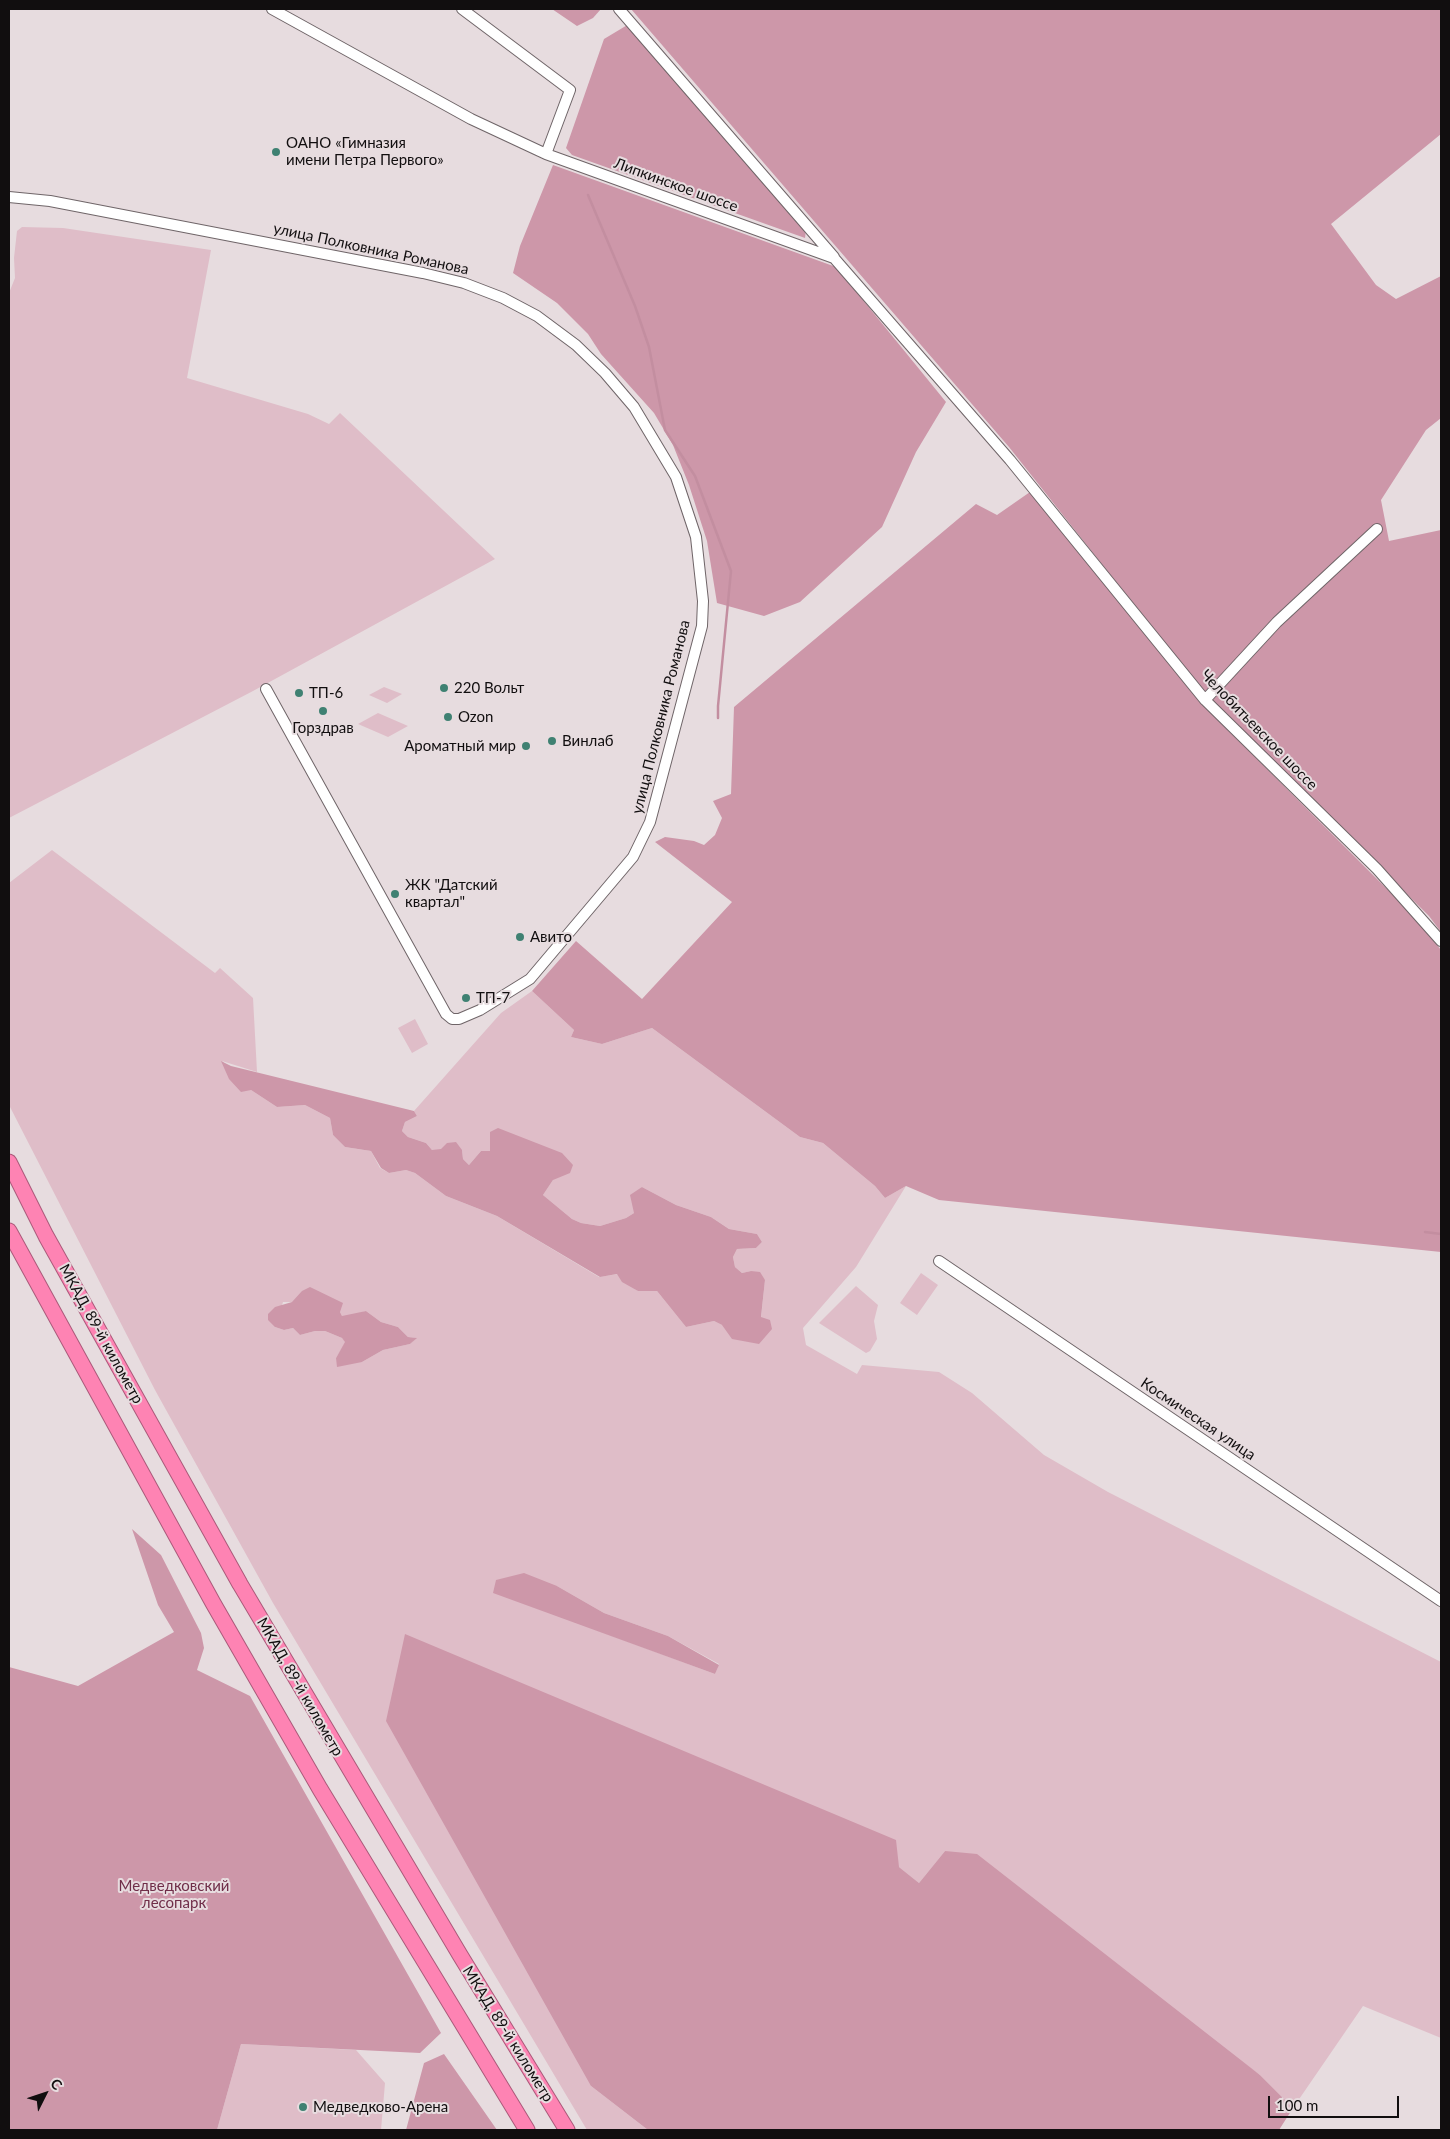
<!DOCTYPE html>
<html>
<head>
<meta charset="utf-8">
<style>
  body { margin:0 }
  #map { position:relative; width:1450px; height:2139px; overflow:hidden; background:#e7dcdf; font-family:Lato,sans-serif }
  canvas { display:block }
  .frame { position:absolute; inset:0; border:10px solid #110e0f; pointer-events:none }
  .north { position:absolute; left:20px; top:2069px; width:50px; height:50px; -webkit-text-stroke:4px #e7dcdf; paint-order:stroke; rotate:49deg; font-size:14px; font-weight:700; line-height:20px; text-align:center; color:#110e0f }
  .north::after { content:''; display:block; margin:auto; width:18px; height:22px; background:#110e0f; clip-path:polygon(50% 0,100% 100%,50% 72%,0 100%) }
  .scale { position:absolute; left:1268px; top:2096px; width:131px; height:22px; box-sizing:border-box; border:2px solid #110e0f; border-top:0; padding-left:6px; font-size:15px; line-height:18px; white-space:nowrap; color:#110e0f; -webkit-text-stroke:4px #e7dcdf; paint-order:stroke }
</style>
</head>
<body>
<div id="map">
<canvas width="1450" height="2139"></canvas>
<div class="frame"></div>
<div class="north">С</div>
<div class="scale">100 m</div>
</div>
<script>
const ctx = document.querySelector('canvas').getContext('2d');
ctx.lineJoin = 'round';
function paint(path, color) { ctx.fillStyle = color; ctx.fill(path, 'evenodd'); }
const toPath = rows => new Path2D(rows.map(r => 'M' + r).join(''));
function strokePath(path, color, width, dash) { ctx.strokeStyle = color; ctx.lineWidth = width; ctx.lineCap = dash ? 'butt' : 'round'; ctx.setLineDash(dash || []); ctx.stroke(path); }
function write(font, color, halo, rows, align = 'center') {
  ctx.font = font + ' Lato,sans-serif'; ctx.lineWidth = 4; ctx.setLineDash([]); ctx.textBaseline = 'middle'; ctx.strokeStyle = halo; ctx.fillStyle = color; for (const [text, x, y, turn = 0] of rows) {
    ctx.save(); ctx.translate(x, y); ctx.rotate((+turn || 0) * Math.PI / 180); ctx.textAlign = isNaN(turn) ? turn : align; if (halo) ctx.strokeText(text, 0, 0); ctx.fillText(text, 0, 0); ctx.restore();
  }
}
paint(toPath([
  [22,227,63,228,211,250,187,378,308,414,329,424,340,413,495,559,253,691,9,818,9,293,15,278,14,258,17,231],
  [384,687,402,694,387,703,369,695],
  [378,713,408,726,388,737,358,724],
  [52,850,215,973,220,968,253,998,257,1072,222,1061,251,1090,277,1107,305,1105,330,1118,333,1135,345,1147,371,1151,380,1168,389,1173,406,1170,415,1173,446,1196,497,1216,599,1277,618,1274,638,1291,657,1291,686,1327,714,1321,722,1325,761,1318,765,1280,751,1271,742,1273,735,1267,733,1257,737,1249,756,1248,762,1242,757,1234,729,1229,711,1217,676,1205,642,1187,634,1213,626,1218,600,1226,581,1223,572,1219,543,1195,553,1180,490,1132,490,1151,481,1151,469,1165,463,1159,462,1150,432,1150,426,1143,408,1137,402,1131,405,1122,417,1116,414,1111,501,1013,532,991,574,1030,571,1037,602,1044,652,1028,800,1137,823,1143,875,1186,885,1198,906,1186,856,1267,803,1328,806,1345,857,1374,862,1365,939,1372,972,1393,1044,1455,1108,1492,1441,1662,1441,2038,1363,2006,1293,2108,1260,2075,945,1851,919,1883,899,1867,591,2086,648,2130,587,2130,273,1603,155,1390,9,1105,9,883],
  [283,1302,292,1302,340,1312,342,1316,347,1317,366,1311,381,1322,398,1327,408,1337,416,1338,410,1344,383,1350,362,1362,336,1358,346,1342,342,1338,325,1331,315,1331,300,1335,293,1328,284,1330,275,1327],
  [557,1586,604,1613,668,1636,719,1664,715,1674,494,1592],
  [415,1019,428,1044,412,1053,398,1028],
  [921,1273,938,1285,917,1315,900,1303],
  [856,1286,878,1305,874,1321,877,1339,870,1351,866,1353,819,1323],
  [241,2044,356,2050,385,2083,381,2130,217,2130]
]), '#dfbdc8');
paint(toPath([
  [552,9,601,9,593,18,577,26],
  [631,9,1441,9,1441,134,1331,224,1376,285,1396,299,1441,276,1441,418,1426,430,1381,500,1389,541,1441,530,1441,932,1429,916,1204,693,1009,447],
  [629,24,806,230,805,238,572,155,566,148,604,39],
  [553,165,836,267,946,402,916,452,882,527,800,602,764,616,717,603,707,541,689,485,673,445,654,413,601,354,588,334,557,303,513,273,520,246],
  [1030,492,1202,704,1415,917,1441,950,1441,1252,939,1200,906,1186,885,1198,875,1186,823,1143,800,1137,652,1028,602,1044,571,1037,574,1030,532,991,576,941,642,999,732,902,655,842,665,837,694,841,704,845,715,835,722,818,713,801,731,794,734,707,976,504,997,515],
  [221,1061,231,1066,414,1111,417,1116,405,1122,402,1131,408,1137,426,1143,432,1150,441,1149,447,1143,456,1142,462,1150,463,1159,469,1165,481,1151,490,1151,490,1132,498,1128,562,1153,573,1165,570,1173,553,1180,543,1195,572,1219,581,1223,600,1226,626,1218,634,1213,630,1195,642,1187,676,1205,711,1217,729,1229,757,1234,762,1242,756,1248,737,1249,733,1257,735,1267,742,1273,751,1271,760,1272,765,1280,761,1317,770,1320,772,1329,759,1344,732,1339,722,1325,714,1321,686,1327,657,1291,638,1291,622,1282,617,1274,600,1277,497,1216,446,1196,415,1173,406,1170,389,1173,381,1168,371,1151,345,1147,333,1135,330,1118,305,1105,277,1107,251,1090,241,1092,229,1079],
  [310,1287,343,1303,340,1312,342,1316,366,1311,381,1322,398,1327,408,1337,417,1338,410,1344,383,1350,362,1362,337,1367,336,1358,345,1342,342,1338,325,1331,315,1331,300,1335,293,1328,284,1330,275,1327,268,1320,268,1314,275,1307,292,1302,302,1291],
  [132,1529,161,1555,201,1633,204,1648,197,1670,250,1696,441,2033,420,2053,241,2044,217,2130,9,2130,9,1667,78,1686,174,1632,158,1605],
  [524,1573,557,1586,604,1613,668,1636,719,1665,715,1674,493,1593,496,1580],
  [405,1634,896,1840,899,1867,919,1883,945,1851,977,1854,1260,2075,1293,2108,1279,2130,648,2130,591,2086,386,1721],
  [444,2054,497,2130,406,2130,424,2063]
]), '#cd97a9');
strokePath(toPath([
  [588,195,635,306,649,347,665,430,695,476,731,571,718,706,718,718],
  [1425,1232,1441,1234]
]), '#c38ea0', 2.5);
const minor = toPath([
  [272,9,471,119,546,154,834,258,1010,460,1205,700,1377,869,1441,941],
  [462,9,570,90,546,154],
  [619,9,834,257],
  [9,197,50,201,423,273,464,283,503,298,537,316,576,345,605,373,634,407,676,477,696,537,703,601,702,626,650,822,633,857,530,979,480,1010,459,1019,452,1019,446,1014,266,689],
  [1205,700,1277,622,1377,529],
  [939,1261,1441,1601]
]);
const highway = toPath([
  [9,1162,46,1236,240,1584,460,1955,567,2130],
  [9,1231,213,1603,320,1789,527,2130]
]);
strokePath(minor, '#6f6568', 12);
strokePath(highway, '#ab5a7a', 17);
strokePath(minor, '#fff', 10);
strokePath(highway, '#fe83b3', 15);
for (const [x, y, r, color] of [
  [276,152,5,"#3f8172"],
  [444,688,5,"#3f8172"],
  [299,693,5,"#3f8172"],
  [323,711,5,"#3f8172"],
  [448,717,5,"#3f8172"],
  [552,741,5,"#3f8172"],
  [526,746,5,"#3f8172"],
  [395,894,5,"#3f8172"],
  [520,937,5,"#3f8172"],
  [466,998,5,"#3f8172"],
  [303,2107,5,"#3f8172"]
]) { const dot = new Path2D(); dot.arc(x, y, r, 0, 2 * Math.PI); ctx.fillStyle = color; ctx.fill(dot); strokePath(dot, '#e7dcdf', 2); }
write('15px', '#110e0f', '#e7dcdf', [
  ["ОАНО «Гимназия",286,143],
  ["имени Петра Первого»",286,160],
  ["220 Вольт",454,688],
  ["ТП-6",309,693],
  ["Ozon",458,717],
  ["Горздрав",323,728,"center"],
  ["Винлаб",562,741],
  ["Ароматный мир",516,746,"right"],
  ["ЖК \"Датский",405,885],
  ["квартал\"",405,902],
  ["Авито",530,937],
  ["ТП-7",476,998],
  ["Медведково-Арена",313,2107]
], 'left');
write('15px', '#110e0f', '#e7dcdf', [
  ["Липкинское шоссе",676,185,20],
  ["улица Полковника Романова",371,249,12],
  ["улица Полковника Романова",661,717,-76],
  ["Челобитьевское шоссе",1259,730,46],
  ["МКАД, 89-й километр",101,1334,61],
  ["Космическая улица",1198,1419,34],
  ["МКАД, 89-й километр",300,1687,60],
  ["МКАД, 89-й километр",508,2034,58]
]);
write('15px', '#702e49', '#e7dcdf', [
  ["Медведковский",174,1886],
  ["лесопарк",174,1903]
]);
</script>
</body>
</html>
